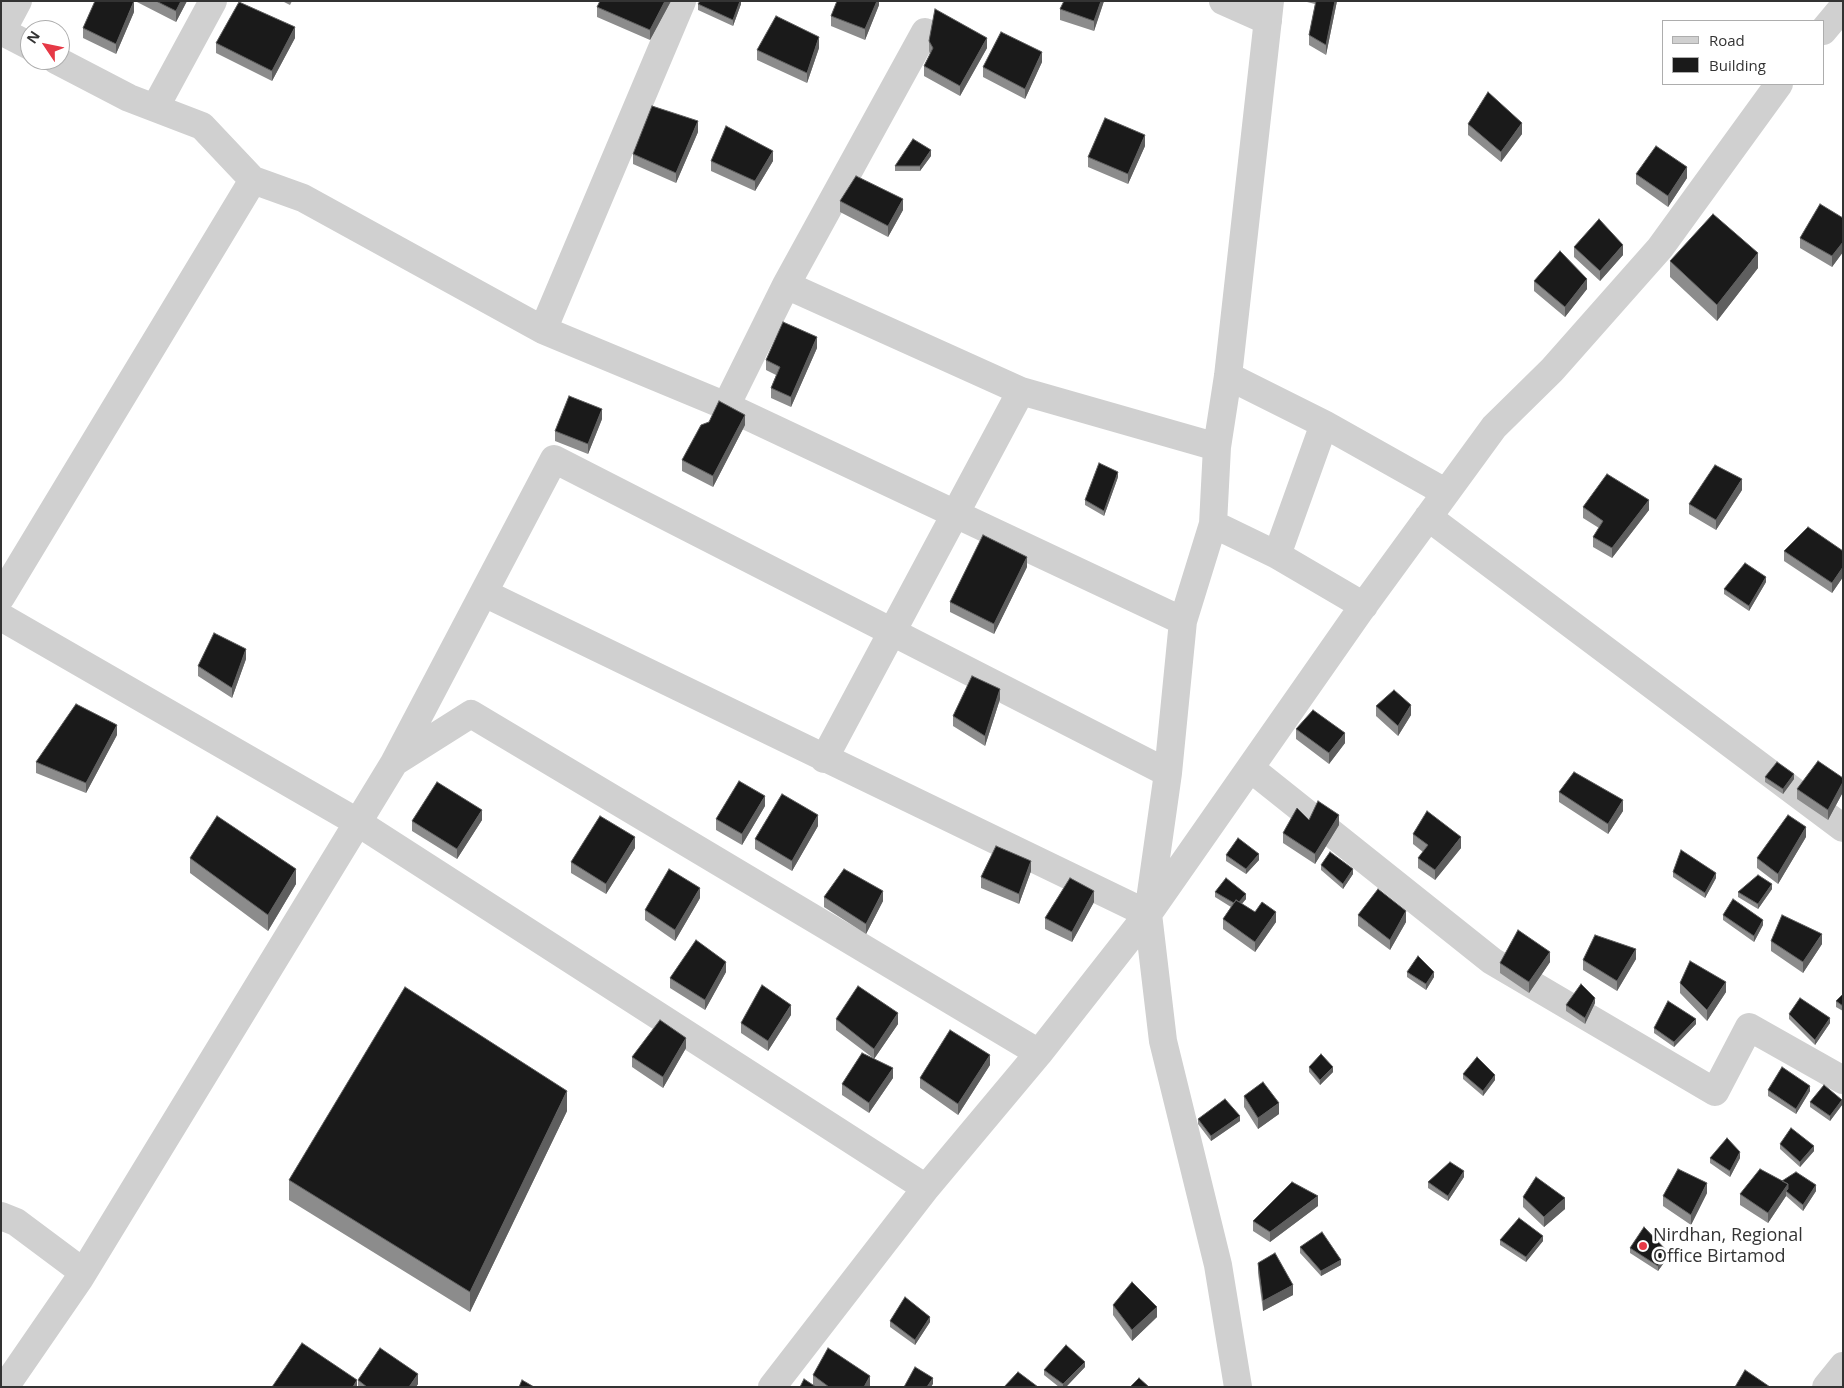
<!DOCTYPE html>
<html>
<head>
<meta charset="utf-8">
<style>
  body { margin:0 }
  #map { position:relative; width:1844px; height:1388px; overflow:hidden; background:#fff; font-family:"Open Sans",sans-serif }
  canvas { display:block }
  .frame { position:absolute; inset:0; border:2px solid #333; pointer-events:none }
  .legend { position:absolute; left:1662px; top:20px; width:162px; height:65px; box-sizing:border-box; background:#fff; border:1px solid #adadad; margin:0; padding:6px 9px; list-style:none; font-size:15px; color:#333 }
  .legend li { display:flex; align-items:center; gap:10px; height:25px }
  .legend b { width:25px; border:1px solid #adadad }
  .north { position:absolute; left:20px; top:20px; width:50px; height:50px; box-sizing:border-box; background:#fff; border:1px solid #adadad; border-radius:50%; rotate:304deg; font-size:14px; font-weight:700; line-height:20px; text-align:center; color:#333 }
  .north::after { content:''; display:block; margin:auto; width:18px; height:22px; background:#e63946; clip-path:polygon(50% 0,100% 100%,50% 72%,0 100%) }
</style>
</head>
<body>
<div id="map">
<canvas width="1844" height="1388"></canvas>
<div class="frame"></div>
<ul class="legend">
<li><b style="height:6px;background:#d0d0d0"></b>Road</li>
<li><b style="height:14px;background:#1a1a1a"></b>Building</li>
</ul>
<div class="north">N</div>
</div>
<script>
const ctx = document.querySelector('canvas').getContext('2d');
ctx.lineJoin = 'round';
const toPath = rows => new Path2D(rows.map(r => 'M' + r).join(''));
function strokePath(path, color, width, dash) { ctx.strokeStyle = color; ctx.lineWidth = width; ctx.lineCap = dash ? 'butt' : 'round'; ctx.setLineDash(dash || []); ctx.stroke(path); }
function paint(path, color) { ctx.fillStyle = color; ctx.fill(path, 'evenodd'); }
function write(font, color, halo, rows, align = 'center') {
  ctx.font = font + ' "Open Sans",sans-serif'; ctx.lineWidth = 5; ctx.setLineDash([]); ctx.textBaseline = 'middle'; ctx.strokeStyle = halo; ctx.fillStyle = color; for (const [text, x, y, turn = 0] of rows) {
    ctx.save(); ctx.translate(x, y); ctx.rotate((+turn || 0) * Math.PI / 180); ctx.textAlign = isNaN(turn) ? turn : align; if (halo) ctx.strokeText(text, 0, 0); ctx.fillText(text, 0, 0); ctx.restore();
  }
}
strokePath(toPath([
  [1223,1,1268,21],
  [1,31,30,46],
  [2,31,18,1],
  [1823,31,1843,7],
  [56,60,129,98,202,126,253,180,303,198,543,330,726,406,1183,621],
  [155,108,213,1],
  [786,285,1021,391,1217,447],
  [543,330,682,1],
  [1228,376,1324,424,1445,492],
  [726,406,786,285,925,32],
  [1428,517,1843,828],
  [1213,524,1277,555,1364,606],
  [1277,555,1324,424],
  [484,593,1148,914],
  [1,597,253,180],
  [1,617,357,822,926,1188],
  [824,759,1021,391],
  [395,762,471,714,1039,1053],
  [1250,768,1492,961,1715,1092,1749,1027,1843,1080],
  [1,1216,16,1222,83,1272],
  [5,1387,80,1278,394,763,554,459,1168,773],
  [772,1387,926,1188,1039,1053,1148,914,1359,612,1494,427,1552,370,1660,248,1779,84],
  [1238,1387,1218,1265,1163,1041,1148,914,1168,773,1183,621,1213,524,1217,447,1228,376,1270,1],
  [1826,1387,1843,1366]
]), '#d0d0d0', 28);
paint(toPath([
  [135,1,187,1,176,22],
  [282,1,292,1,290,5],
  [600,1,671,1,650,40,597,17,597,7],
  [741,1,741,4,733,26,698,10,698,4],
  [879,1,879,5,865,40,831,26,831,16],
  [1104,1,1094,31,1060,20,1060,9],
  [1303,1,1337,1,1326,55,1309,45,1309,35,1315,4],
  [134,12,116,54,83,38,83,28],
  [295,38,272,81,216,53,216,43],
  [929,41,987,48,960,96,924,76,924,66,930,54,929,51],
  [819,48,807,83,757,60,757,50],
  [1042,62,1025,99,983,77,983,67],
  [1468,124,1522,134,1501,162,1468,135],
  [698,132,676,183,633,164,633,154],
  [1145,146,1128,184,1088,167,1088,157],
  [931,156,920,171,895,171,895,166],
  [711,161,773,161,755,191,711,171],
  [1636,174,1687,178,1668,207,1636,184],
  [840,201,903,210,888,237,840,212],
  [1843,218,1843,252,1832,267,1800,248,1800,238],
  [1574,247,1623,255,1600,281,1574,257],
  [1670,261,1758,268,1717,321,1670,277],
  [1534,281,1587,289,1565,317,1534,291],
  [817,348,791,407,771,398,771,388,776,375,766,370,766,360],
  [602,419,588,454,555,441,555,431],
  [745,425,713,487,682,471,682,460],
  [1118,477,1104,516,1085,505,1085,500],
  [1742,490,1716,530,1689,514,1689,504],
  [1583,507,1649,510,1612,558,1593,547,1593,537,1599,528,1583,518],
  [1784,551,1843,551,1843,577,1832,593,1784,561],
  [1027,567,994,634,950,612,950,602],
  [1766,582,1749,611,1724,594,1724,589],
  [246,659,232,698,198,676,198,666],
  [1000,699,985,746,953,726,953,716],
  [1376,706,1411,715,1398,736,1376,716],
  [1296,729,1345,743,1329,764,1296,739],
  [117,735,86,793,36,773,36,762],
  [1765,777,1794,779,1783,794,1765,782],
  [1843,778,1843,792,1828,820,1797,799,1797,789],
  [1559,792,1623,811,1608,834,1559,802],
  [765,806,742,845,716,830,716,819],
  [482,820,457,859,412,831,412,821],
  [1309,820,1339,825,1315,864,1283,843,1283,833],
  [818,826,792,871,755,849,755,839],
  [1413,834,1461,848,1435,880,1418,868,1418,858,1423,852,1413,844],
  [1806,837,1778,884,1757,868,1757,858],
  [635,848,606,894,571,873,571,862],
  [1226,855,1259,860,1246,874,1226,861],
  [190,858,296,884,268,931,190,873],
  [1321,865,1353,874,1343,889,1321,870],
  [1031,871,1019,904,981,888,981,877],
  [1673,872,1716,878,1705,898,1673,877],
  [1772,889,1758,909,1738,897,1738,892],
  [1215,892,1246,899,1242,904,1255,912,1276,922,1255,952,1223,929,1223,919,1231,907,1215,897],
  [824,897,883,901,866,934,824,907],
  [700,898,675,941,645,920,645,910],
  [1094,902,1072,942,1045,929,1045,918],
  [1358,915,1406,922,1390,950,1358,926],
  [1723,915,1763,925,1754,942,1723,920],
  [1771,941,1822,944,1803,973,1771,951],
  [1636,959,1617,991,1583,970,1583,960],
  [1550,962,1529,993,1500,973,1500,963],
  [726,972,705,1010,670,988,670,978],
  [1407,972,1434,977,1426,990,1407,977],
  [1680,983,1726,992,1707,1021,1680,993],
  [1843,994,1843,1011,1836,1007,1836,1001],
  [1595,1003,1585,1024,1566,1011,1566,1005],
  [1789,1014,1830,1023,1815,1045,1789,1019],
  [791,1015,768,1051,741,1033,741,1023],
  [836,1019,898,1024,874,1059,893,1078,869,1113,842,1095,842,1084,873,1058,836,1030],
  [1696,1024,1674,1047,1654,1033,1654,1028],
  [686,1048,663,1088,632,1067,632,1057],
  [990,1065,958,1115,920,1088,920,1078],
  [1309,1067,1333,1072,1320,1085,1309,1072],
  [1463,1074,1495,1080,1483,1096,1463,1079],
  [1768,1090,1810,1091,1796,1114,1768,1096],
  [1244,1096,1279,1114,1258,1129,1244,1107],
  [1810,1102,1842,1105,1830,1121,1810,1107],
  [567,1111,470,1312,289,1200,289,1180],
  [1198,1119,1240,1121,1211,1141,1198,1124],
  [1780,1144,1814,1151,1800,1167,1780,1149],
  [1710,1158,1740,1158,1730,1177,1710,1163],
  [1464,1177,1448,1201,1428,1188,1428,1182],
  [1782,1181,1816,1191,1803,1211,1786,1196,1768,1223,1740,1205,1740,1194],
  [1707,1193,1691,1225,1663,1206,1663,1196],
  [1523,1197,1565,1209,1544,1227,1523,1207],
  [1318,1206,1270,1242,1253,1231,1253,1221],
  [1500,1240,1543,1241,1526,1262,1500,1245],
  [1300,1247,1341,1265,1321,1276,1300,1253],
  [1630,1248,1668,1257,1658,1271,1630,1253],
  [1258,1263,1293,1295,1263,1311,1258,1273],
  [1113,1305,1157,1317,1132,1341,1113,1315],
  [890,1321,930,1322,915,1345,890,1327],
  [1085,1367,1066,1387,1059,1387,1044,1375,1044,1370],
  [813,1375,870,1386,870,1387,800,1387,813,1385],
  [358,1380,418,1384,416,1387,358,1387]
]), '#8c8c8c');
paint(toPath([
  [134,1,134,12,116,54,116,44],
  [181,1,187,1,176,22,176,11],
  [665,1,671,1,650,40,650,30],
  [740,1,741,1,741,4,733,26,733,20],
  [877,1,879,1,879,5,865,40,865,29],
  [1101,1,1104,1,1094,31,1094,21],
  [1335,1,1337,1,1326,55,1326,45],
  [295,27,295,38,272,81,272,71],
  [819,37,819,48,807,83,807,73],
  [987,38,987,48,960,96,960,86],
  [1042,52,1042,62,1025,99,1025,89],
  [698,121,698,132,676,183,676,173],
  [1522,123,1522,134,1501,162,1501,152],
  [1145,135,1145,146,1128,184,1128,174],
  [931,150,931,156,920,171,920,166],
  [773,151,773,161,755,191,755,181],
  [1687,167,1687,178,1668,207,1668,196],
  [903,199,903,210,888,237,888,226],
  [1843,242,1843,252,1832,267,1832,256],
  [1623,245,1623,255,1600,281,1600,271],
  [1758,253,1758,268,1717,321,1717,305],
  [1587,279,1587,289,1565,317,1565,307],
  [817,337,817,348,791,407,791,397],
  [602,409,602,419,588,454,588,444],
  [745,415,745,425,713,487,713,476],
  [1118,472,1118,477,1104,516,1104,511],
  [1742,479,1742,490,1716,530,1716,520],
  [1649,500,1649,510,1612,558,1612,548],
  [1027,557,1027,567,994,634,994,624],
  [1843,567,1843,577,1832,593,1832,583],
  [1766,577,1766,582,1749,611,1749,606],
  [246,649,246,659,232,698,232,688],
  [1000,689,1000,699,985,746,985,736],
  [1411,705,1411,715,1398,736,1398,726],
  [117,725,117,735,86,793,86,783],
  [1345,733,1345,743,1329,764,1329,753],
  [1794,774,1794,779,1783,794,1783,789],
  [1843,782,1843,792,1828,820,1828,810],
  [765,796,765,806,742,845,742,834],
  [1623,800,1623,811,1608,834,1608,824],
  [482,810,482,820,457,859,457,849],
  [818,815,818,826,792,871,792,861],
  [1339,815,1339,825,1315,864,1315,854],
  [1806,827,1806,837,1778,884,1778,874],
  [635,837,635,848,606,894,606,884],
  [1461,837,1461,848,1435,880,1435,870],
  [1259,854,1259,860,1246,874,1246,869],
  [1031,861,1031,871,1019,904,1019,894],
  [296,869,296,884,268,931,268,915],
  [1353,869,1353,874,1343,889,1343,884],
  [1716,873,1716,878,1705,898,1705,893],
  [1772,884,1772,889,1758,909,1758,904],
  [700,888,700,898,675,941,675,930],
  [883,891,883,901,866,934,866,924],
  [1094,891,1094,902,1072,942,1072,932],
  [1246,894,1246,899,1236,910,1236,905],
  [1406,911,1406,922,1390,950,1390,940],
  [1276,912,1276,922,1255,952,1255,942],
  [1763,920,1763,925,1754,942,1754,936],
  [1822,934,1822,944,1803,973,1803,962],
  [1636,949,1636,959,1617,991,1617,981],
  [1550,952,1550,962,1529,993,1529,982],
  [726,962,726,972,705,1010,705,1000],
  [1434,972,1434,977,1426,990,1426,984],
  [1726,982,1726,992,1707,1021,1707,1010],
  [1595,998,1595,1003,1585,1024,1585,1018],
  [791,1005,791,1015,768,1051,768,1041],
  [898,1013,898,1024,874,1059,874,1049],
  [1830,1018,1830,1023,1815,1045,1815,1040],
  [1696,1019,1696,1024,1674,1047,1674,1042],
  [686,1038,686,1048,663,1088,663,1077],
  [990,1055,990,1065,958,1115,958,1104],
  [1333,1067,1333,1072,1320,1085,1320,1080],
  [893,1068,893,1078,869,1113,869,1103],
  [1495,1075,1495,1080,1483,1096,1483,1091],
  [1810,1086,1810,1091,1796,1114,1796,1109],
  [567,1091,567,1111,470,1312,470,1292],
  [1842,1100,1842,1105,1830,1121,1830,1116],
  [1279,1103,1279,1114,1258,1129,1258,1118],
  [1240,1116,1240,1121,1211,1141,1211,1136],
  [1814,1146,1814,1151,1800,1167,1800,1162],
  [1740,1152,1740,1158,1730,1177,1730,1171],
  [1464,1171,1464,1177,1448,1201,1448,1196],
  [1707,1183,1707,1193,1691,1225,1691,1215],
  [1788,1184,1788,1192,1786,1191,1786,1196,1768,1223,1768,1213],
  [1816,1185,1816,1191,1803,1211,1803,1205],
  [1318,1196,1318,1206,1270,1242,1270,1232],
  [1565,1198,1565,1209,1544,1227,1544,1217],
  [1543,1236,1543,1241,1526,1262,1526,1257],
  [1668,1252,1668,1257,1658,1271,1658,1266],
  [1341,1260,1341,1265,1321,1276,1321,1271],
  [1293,1285,1293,1295,1263,1311,1263,1301],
  [1157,1307,1157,1317,1132,1341,1132,1330],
  [930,1317,930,1322,915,1345,915,1340],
  [1085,1362,1085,1367,1066,1387,1063,1387,1063,1384],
  [418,1374,418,1384,416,1387,409,1387],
  [870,1376,870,1387,864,1387],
  [933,1378,933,1384,931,1387,927,1387],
  [357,1380,357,1387,353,1387]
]), '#5f5f5f');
const building = toPath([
  [95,1,134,1,116,44,83,28,95,1],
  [156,1,181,1,176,11,156,1],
  [600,1,665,1,650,30,597,7,600,1],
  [700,1,740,1,733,20,698,4,700,1],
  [837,1,877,1,865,29,831,16,837,1],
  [1064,1,1101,1,1094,21,1060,9,1064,1],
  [1316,1,1335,1,1326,45,1309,35,1316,1],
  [239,2,295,27,272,71,216,43,239,2],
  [935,9,987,38,960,86,924,66,933,48,929,41,935,9],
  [776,16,819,37,807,73,757,50,776,16],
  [1001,32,1042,52,1025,89,983,67,1001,32],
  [1488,92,1522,123,1501,152,1468,124,1488,92],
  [652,106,698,121,676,173,633,154,652,106],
  [1105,118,1145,135,1128,174,1088,157,1105,118],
  [726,126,773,151,755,181,711,161,726,126],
  [913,139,931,150,920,166,895,166,913,139],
  [1656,146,1687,167,1668,196,1636,174,1656,146],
  [856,176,903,199,888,226,840,201,856,176],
  [1820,204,1843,218,1843,242,1832,256,1800,238,1820,204],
  [1713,214,1758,253,1717,305,1670,261,1713,214],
  [1599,219,1623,245,1600,271,1574,247,1599,219],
  [1560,251,1587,279,1565,307,1534,281,1560,251],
  [783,322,817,337,791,397,771,388,780,367,766,360,783,322],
  [569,396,602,409,588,444,555,431,569,396],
  [719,401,745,415,713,476,682,460,701,425,709,422,719,401],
  [1099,463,1118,472,1104,511,1085,500,1099,463],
  [1715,465,1742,479,1716,520,1689,504,1715,465],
  [1607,474,1649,500,1612,548,1593,537,1603,521,1583,507,1607,474],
  [1808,527,1843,551,1843,567,1832,583,1784,551,1808,527],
  [983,535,1027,557,994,624,950,602,983,535],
  [1745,563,1766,577,1749,606,1724,589,1745,563],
  [214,633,246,649,232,688,198,666,214,633],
  [972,676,1000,689,985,736,953,716,972,676],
  [1394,690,1411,705,1398,726,1376,706,1394,690],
  [76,704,117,725,86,783,36,762,76,704],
  [1313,710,1345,733,1329,753,1296,729,1313,710],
  [1818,761,1843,778,1843,782,1828,810,1797,789,1818,761],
  [1777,762,1794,774,1783,789,1765,777,1777,762],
  [1574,772,1623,800,1608,824,1559,792,1574,772],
  [739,781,765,796,742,834,716,819,739,781],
  [437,782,482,810,457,849,412,821,437,782],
  [782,794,818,815,792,861,755,839,782,794],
  [1318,801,1339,815,1315,854,1283,833,1297,808,1309,820,1318,801],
  [1427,811,1461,837,1435,870,1418,858,1428,845,1413,834,1427,811],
  [1788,815,1806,827,1778,874,1757,858,1788,815],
  [217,816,296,869,268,915,190,858,217,816],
  [600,816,635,837,606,884,571,862,600,816],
  [1238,838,1259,854,1246,869,1226,855,1238,838],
  [996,846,1031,861,1019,894,981,877,996,846],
  [1681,850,1716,873,1705,893,1673,872,1681,850],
  [1330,852,1353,869,1343,884,1321,865,1330,852],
  [669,869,700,888,675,930,645,910,669,869],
  [844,869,883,891,866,924,824,897,844,869],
  [1758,875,1772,884,1758,904,1738,892,1758,875],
  [1070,878,1094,891,1072,932,1045,918,1070,878],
  [1226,878,1246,894,1239,902,1236,900,1234,903,1215,892,1226,878],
  [1378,889,1406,911,1390,940,1358,915,1378,889],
  [1733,899,1763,920,1754,936,1723,915,1733,899],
  [1236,900,1255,912,1262,902,1276,912,1255,942,1223,919,1236,900],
  [1782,915,1822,934,1803,962,1771,941,1782,915],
  [1518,930,1550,952,1529,982,1500,963,1518,930],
  [1595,935,1636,949,1617,981,1583,960,1595,935],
  [696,940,726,962,705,1000,670,978,696,940],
  [1418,956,1434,972,1426,984,1407,972,1418,956],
  [1690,961,1726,982,1707,1010,1680,983,1690,961],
  [1581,984,1595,998,1585,1018,1566,1005,1581,984],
  [762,985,791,1005,768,1041,741,1023,762,985],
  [858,986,898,1013,874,1049,836,1019,858,986],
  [405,987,567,1091,470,1292,289,1180,405,987],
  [1843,994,1843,1006,1836,1001,1843,994],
  [1800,998,1830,1018,1815,1040,1789,1014,1800,998],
  [1668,1001,1696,1019,1674,1042,1654,1028,1668,1001],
  [660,1020,686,1038,663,1077,632,1057,660,1020],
  [950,1030,990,1055,958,1104,920,1078,950,1030],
  [862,1053,893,1068,869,1103,842,1084,862,1053],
  [1321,1054,1333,1067,1320,1080,1309,1067,1321,1054],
  [1477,1057,1495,1075,1483,1091,1463,1074,1477,1057],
  [1782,1067,1810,1086,1796,1109,1768,1090,1782,1067],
  [1263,1082,1279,1103,1258,1118,1244,1096,1263,1082],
  [1824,1085,1842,1100,1830,1116,1810,1102,1824,1085],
  [1225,1099,1240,1116,1211,1136,1198,1119,1225,1099],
  [1791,1128,1814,1146,1800,1162,1780,1144,1791,1128],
  [1727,1138,1740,1152,1730,1171,1710,1158,1727,1138],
  [1450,1162,1464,1171,1448,1196,1428,1182,1450,1162],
  [1678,1169,1707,1183,1691,1215,1663,1196,1678,1169],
  [1760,1169,1788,1184,1768,1213,1740,1194,1760,1169],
  [1796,1172,1816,1185,1803,1205,1786,1191,1788,1189,1788,1184,1782,1181,1796,1172],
  [1536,1177,1565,1198,1544,1217,1523,1197,1536,1177],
  [1292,1182,1318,1196,1270,1232,1253,1221,1292,1182],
  [1519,1218,1543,1236,1526,1257,1500,1240,1519,1218],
  [1644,1227,1668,1252,1658,1266,1630,1248,1644,1227],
  [1322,1232,1341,1260,1321,1271,1300,1247,1322,1232],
  [1275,1253,1293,1285,1263,1301,1258,1263,1275,1253],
  [1132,1282,1157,1307,1132,1330,1113,1305,1132,1282],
  [905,1297,930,1317,915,1340,890,1321,905,1297],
  [302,1343,357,1380,353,1387,272,1387,302,1343],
  [1066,1345,1085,1362,1063,1384,1044,1370,1066,1345],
  [380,1348,418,1374,409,1387,367,1387,358,1380,380,1348],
  [828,1348,870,1376,864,1387,829,1387,813,1375,828,1348],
  [915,1367,933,1378,927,1387,904,1387,915,1367],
  [1745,1370,1770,1387,1735,1387,1745,1370],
  [1018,1372,1038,1387,1004,1387,1018,1372],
  [1139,1378,1149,1387,1130,1387,1139,1378],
  [804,1379,816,1387,800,1387,804,1379],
  [522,1380,534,1387,519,1387,522,1380]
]);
paint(building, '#1a1a1a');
strokePath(building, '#5f5f5f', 1);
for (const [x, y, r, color] of [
  [1643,1246,5,"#e63946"]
]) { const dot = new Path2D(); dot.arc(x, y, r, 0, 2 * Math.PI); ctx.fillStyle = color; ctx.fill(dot); strokePath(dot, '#fff', 2); }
write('18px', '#333', '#fff', [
  ["Nirdhan, Regional",1653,1236],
  ["Office Birtamod",1653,1257]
], 'left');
</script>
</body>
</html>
